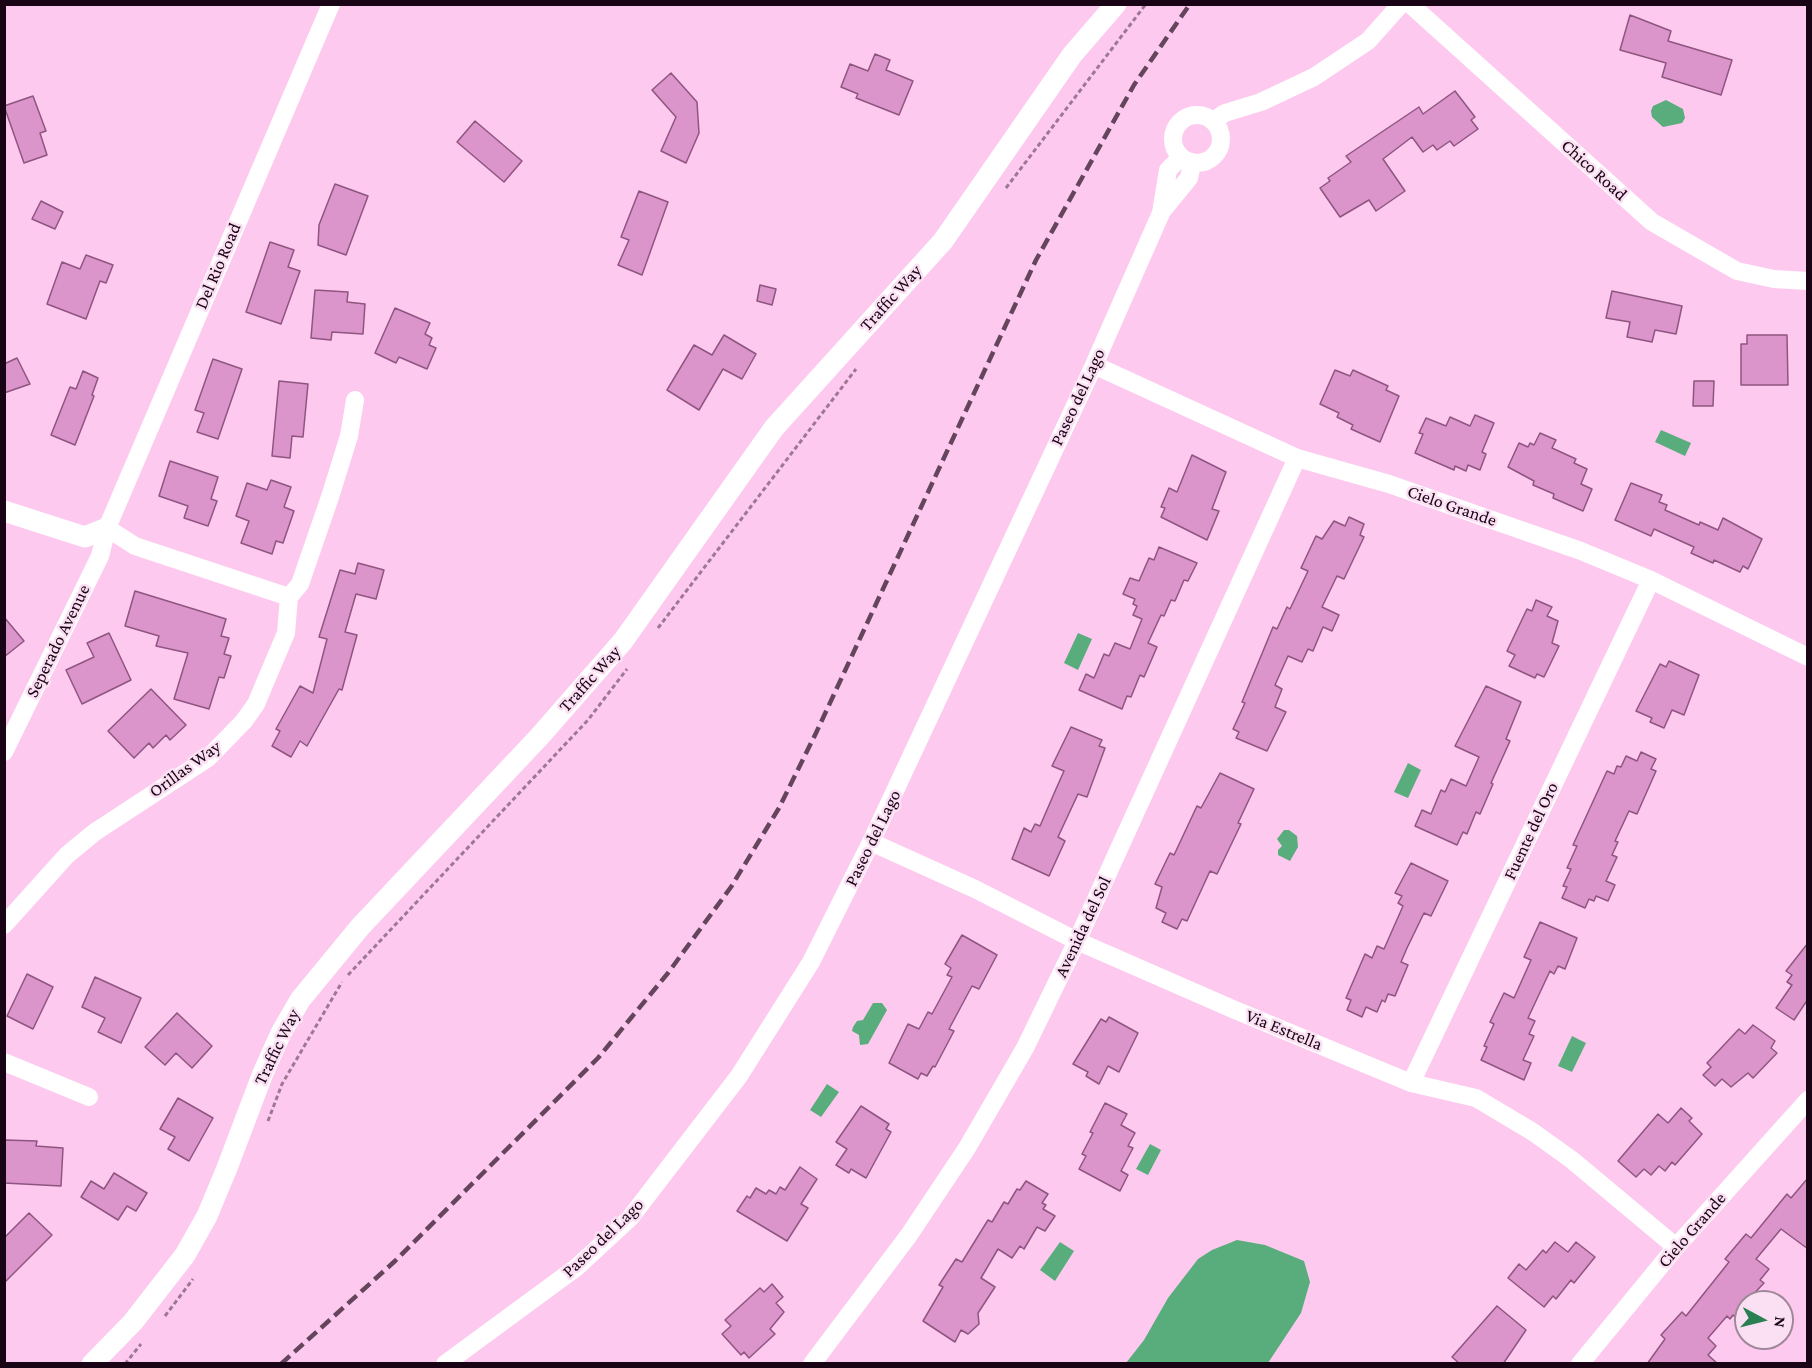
<!DOCTYPE html>
<html>
<head>
<meta charset="utf-8">
<style>
  body { margin:0 }
  #map { position:relative; width:1812px; height:1368px; overflow:hidden; background:#fdc9ef; font-family:"Crimson Pro",serif }
  canvas { display:block }
  .frame { position:absolute; inset:0; border:6px solid #180414; pointer-events:none }
  .north { position:absolute; left:1734px; top:1290px; width:60px; height:60px; box-sizing:border-box; background:#fbe0f3; border:2px solid #a0889a; border-radius:50%; rotate:97deg; font-size:16px; font-weight:700; line-height:24px; text-align:center; color:#180414 }
  .north::after { content:''; display:block; margin:auto; width:21px; height:27px; background:#2a8053; clip-path:polygon(50% 0,100% 100%,50% 72%,0 100%) }
</style>
</head>
<body>
<div id="map">
<canvas width="1812" height="1368"></canvas>
<div class="frame"></div>
<div class="north">N</div>
</div>
<script>
const ctx = document.querySelector('canvas').getContext('2d');
ctx.lineJoin = 'round';
function paint(path, color) { ctx.fillStyle = color; ctx.fill(path, 'evenodd'); }
const toPath = rows => new Path2D(rows.map(r => 'M' + r).join(''));
function strokePath(path, color, width, dash) { ctx.strokeStyle = color; ctx.lineWidth = width; ctx.lineCap = dash ? 'butt' : 'round'; ctx.setLineDash(dash || []); ctx.stroke(path); }
function write(font, color, halo, rows, align = 'center') {
  ctx.font = font + ' "Crimson Pro",serif'; ctx.lineWidth = 5; ctx.setLineDash([]); ctx.textBaseline = 'middle'; ctx.strokeStyle = halo; ctx.fillStyle = color; for (const [text, x, y, turn = 0] of rows) {
    ctx.save(); ctx.translate(x, y); ctx.rotate((+turn || 0) * Math.PI / 180); ctx.textAlign = isNaN(turn) ? turn : align; if (halo) ctx.strokeText(text, 0, 0); ctx.fillText(text, 0, 0); ctx.restore();
  }
}
paint(toPath([
  [1666,100,1683,109,1685,118,1682,123,1663,127,1652,117,1651,111,1653,106],
  [1661,430,1691,443,1685,456,1655,442],
  [1078,633,1092,639,1078,670,1064,663],
  [1408,763,1421,770,1408,798,1394,792],
  [1284,830,1289,830,1297,836,1298,847,1290,861,1278,855,1278,850,1282,846,1277,839],
  [873,1003,882,1003,887,1010,868,1044,860,1045,859,1035,852,1031,853,1027,857,1021,863,1020],
  [1572,1036,1586,1043,1572,1072,1558,1066],
  [827,1084,839,1092,821,1117,810,1110],
  [1150,1144,1161,1150,1148,1175,1136,1169],
  [1237,1240,1265,1245,1304,1261,1310,1282,1301,1313,1268,1363,1126,1363,1144,1340,1168,1298,1198,1259,1212,1250],
  [1060,1242,1074,1251,1055,1281,1040,1270]
]), '#59ac7c');
const building = toPath([
  [1630,15,1671,31,1668,41,1732,60,1721,95,1662,77,1666,63,1620,50,1630,15],
  [875,54,890,60,886,70,913,81,899,115,856,98,858,94,841,87,850,64,868,71,875,54],
  [671,73,697,102,699,133,686,163,661,151,676,117,652,90,671,73],
  [1455,91,1475,117,1471,120,1478,129,1454,146,1450,141,1437,150,1433,145,1423,152,1412,137,1383,159,1405,191,1376,211,1369,200,1340,217,1320,188,1330,181,1328,178,1351,162,1346,156,1419,107,1423,114,1455,91],
  [33,96,46,131,40,133,47,155,24,163,4,106,33,96],
  [475,121,522,161,504,182,457,142,475,121],
  [335,184,368,196,346,255,318,245,319,225,335,184],
  [639,191,668,202,642,275,618,265,629,240,621,237,639,191],
  [41,201,63,212,55,229,32,219,41,201],
  [270,242,294,250,288,267,300,271,281,324,246,312,270,242],
  [86,255,113,265,106,283,100,281,86,319,47,304,62,262,80,269,86,255],
  [760,285,776,289,772,305,757,301,760,285],
  [315,290,348,292,347,302,365,304,363,334,332,332,331,340,311,338,315,290],
  [1612,291,1682,306,1676,334,1655,330,1652,342,1627,337,1630,322,1606,318,1612,291],
  [395,308,430,323,425,334,432,338,429,345,436,348,427,369,399,357,396,363,375,353,395,308],
  [724,335,756,354,742,379,723,369,699,410,667,390,694,345,712,355,724,335],
  [1747,335,1787,335,1788,385,1741,385,1741,344,1747,344,1747,335],
  [17,358,30,384,4,393,4,364,17,358],
  [213,359,242,369,218,439,197,432,204,413,195,410,213,359],
  [1335,370,1350,376,1353,370,1388,386,1386,390,1399,396,1380,442,1351,429,1353,425,1337,417,1339,413,1320,404,1335,370],
  [83,371,98,378,92,395,94,396,75,445,51,435,70,387,76,389,83,371],
  [279,381,308,384,303,437,292,436,290,458,272,456,279,381],
  [1694,381,1714,381,1713,406,1693,406,1694,381],
  [1475,415,1494,423,1482,452,1486,454,1480,470,1468,465,1466,471,1455,466,1454,470,1415,453,1423,434,1419,433,1426,418,1446,426,1450,417,1470,426,1475,415],
  [1540,433,1556,440,1552,448,1576,459,1574,463,1587,469,1581,484,1592,489,1583,511,1553,498,1554,494,1533,485,1534,481,1508,467,1519,443,1528,447,1530,443,1534,445,1540,433],
  [1192,455,1226,472,1212,509,1219,511,1207,540,1161,517,1165,508,1161,507,1169,488,1177,492,1192,455],
  [170,461,218,477,211,499,217,501,208,526,184,518,188,506,159,496,170,461],
  [271,480,291,487,284,507,294,511,283,543,276,541,272,554,241,543,249,521,236,516,247,483,267,490,271,480],
  [1631,483,1662,495,1659,502,1667,505,1665,510,1699,525,1700,522,1718,530,1723,518,1762,539,1748,569,1743,566,1740,572,1714,560,1713,563,1691,553,1694,547,1654,529,1651,536,1615,520,1631,483],
  [1349,517,1364,524,1360,535,1364,537,1344,579,1337,576,1322,607,1339,615,1332,631,1323,627,1313,651,1308,649,1302,662,1288,656,1275,685,1282,689,1275,707,1286,712,1267,751,1236,738,1239,732,1233,729,1245,703,1242,702,1273,627,1277,629,1287,607,1290,609,1308,571,1301,568,1316,536,1322,539,1334,521,1345,526,1349,517],
  [1159,547,1197,563,1188,581,1184,580,1175,601,1171,600,1164,616,1161,615,1148,643,1157,647,1144,677,1140,675,1131,697,1127,696,1122,709,1079,690,1086,674,1094,678,1104,654,1109,656,1115,643,1130,649,1142,619,1133,615,1137,606,1133,604,1135,599,1123,594,1130,578,1139,581,1149,558,1154,560,1159,547],
  [358,563,384,570,376,599,356,594,345,632,357,635,342,690,339,689,307,746,300,741,291,757,272,746,280,731,276,729,300,686,313,693,327,639,319,637,340,570,355,574,358,563],
  [135,591,226,619,221,636,229,638,224,654,231,656,224,678,219,677,209,709,174,699,188,653,156,646,159,636,125,626,135,591],
  [1536,600,1552,607,1547,616,1558,621,1552,643,1559,646,1544,677,1537,674,1535,678,1509,666,1515,655,1507,651,1527,609,1532,611,1536,600],
  [4,617,24,641,4,657,4,617],
  [109,633,131,680,82,704,66,670,94,657,87,643,109,633],
  [1669,661,1699,675,1684,715,1672,710,1664,728,1650,722,1652,718,1636,711,1660,664,1666,667,1669,661],
  [1486,686,1521,702,1506,739,1510,741,1491,783,1493,784,1480,814,1476,812,1467,834,1463,832,1457,845,1415,826,1422,810,1431,814,1441,790,1445,792,1451,779,1466,786,1479,757,1455,746,1486,686],
  [151,689,186,725,170,740,166,735,153,748,149,743,134,758,108,731,151,689],
  [1071,727,1102,740,1099,746,1105,748,1087,797,1078,794,1058,837,1065,841,1049,876,1012,859,1024,828,1031,832,1035,824,1040,826,1056,789,1064,771,1052,766,1071,727],
  [1641,752,1656,759,1651,769,1656,771,1637,814,1629,811,1615,841,1618,842,1612,855,1617,857,1606,881,1615,885,1608,901,1596,896,1594,901,1589,899,1585,908,1562,898,1567,887,1563,886,1571,869,1567,868,1577,846,1573,845,1607,771,1614,774,1617,766,1621,767,1626,756,1637,761,1641,752],
  [1220,773,1254,789,1238,823,1241,824,1217,874,1210,871,1187,921,1182,919,1177,929,1162,922,1166,913,1156,908,1162,887,1155,884,1170,853,1174,855,1197,806,1201,808,1220,773],
  [1411,863,1448,881,1431,916,1424,913,1407,948,1401,962,1408,965,1395,996,1388,994,1385,1002,1382,1000,1377,1012,1366,1007,1362,1017,1347,1010,1351,1000,1346,998,1365,954,1372,958,1377,946,1384,949,1403,906,1398,903,1402,896,1395,893,1411,863],
  [1540,922,1577,938,1565,969,1558,966,1554,974,1550,971,1528,1018,1535,1021,1529,1034,1534,1036,1523,1060,1531,1063,1524,1080,1481,1060,1487,1047,1484,1046,1494,1024,1490,1022,1504,993,1514,998,1531,960,1524,957,1540,922],
  [962,935,997,955,979,989,972,986,949,1029,954,1031,935,1067,933,1066,927,1076,921,1073,918,1079,889,1063,908,1024,919,1029,928,1012,932,1014,952,977,947,975,951,968,945,964,962,935],
  [1808,943,1808,999,1794,1020,1776,1008,1792,985,1787,982,1792,975,1786,971,1808,943],
  [27,974,53,987,33,1029,7,1016,27,974],
  [95,977,141,998,121,1043,98,1032,105,1018,82,1007,95,977],
  [177,1013,212,1046,192,1068,176,1053,165,1065,145,1047,177,1013],
  [1109,1017,1138,1033,1119,1072,1108,1066,1099,1084,1086,1076,1088,1072,1073,1064,1101,1019,1106,1022,1109,1017],
  [1753,1025,1775,1041,1771,1048,1777,1053,1753,1078,1748,1073,1731,1087,1722,1079,1715,1086,1703,1075,1711,1067,1707,1063,1739,1029,1745,1034,1753,1025],
  [178,1098,213,1118,189,1161,168,1149,175,1137,160,1129,178,1098],
  [1105,1103,1127,1114,1121,1125,1135,1133,1128,1146,1133,1148,1121,1171,1128,1175,1120,1191,1079,1169,1086,1156,1082,1154,1093,1133,1090,1132,1105,1103],
  [861,1106,889,1124,886,1129,891,1132,866,1178,851,1169,849,1173,836,1165,847,1149,836,1142,861,1106],
  [1681,1108,1692,1118,1689,1121,1702,1134,1675,1165,1672,1162,1665,1171,1659,1166,1651,1175,1644,1169,1636,1177,1618,1161,1658,1114,1668,1123,1681,1108],
  [5,1140,37,1141,36,1146,63,1148,61,1186,4,1183,5,1140],
  [800,1167,817,1179,801,1204,808,1208,787,1241,737,1211,747,1196,750,1198,756,1188,766,1194,769,1190,776,1194,780,1187,785,1190,800,1167],
  [114,1173,147,1193,136,1211,127,1206,118,1220,81,1197,91,1181,104,1189,114,1173],
  [1808,1178,1808,1249,1781,1229,1756,1259,1769,1269,1760,1280,1764,1283,1746,1302,1746,1325,1733,1315,1730,1319,1727,1316,1708,1338,1716,1346,1708,1355,1718,1364,1647,1364,1665,1339,1661,1335,1682,1312,1686,1316,1729,1262,1725,1259,1746,1234,1751,1238,1787,1194,1791,1198,1808,1178],
  [1026,1181,1048,1194,1042,1203,1046,1205,1043,1209,1055,1216,1045,1231,1037,1227,1024,1249,1020,1246,1012,1258,998,1249,981,1278,995,1287,978,1313,979,1324,968,1334,961,1330,955,1342,923,1321,943,1287,939,1285,956,1259,962,1262,988,1220,992,1222,1004,1202,1008,1204,1017,1189,1020,1190,1026,1181],
  [29,1213,52,1235,4,1283,4,1238,29,1213],
  [1555,1242,1568,1252,1576,1242,1595,1257,1574,1283,1571,1280,1556,1299,1553,1296,1544,1307,1508,1278,1519,1264,1526,1270,1543,1250,1546,1253,1555,1242],
  [772,1284,783,1297,776,1303,784,1312,770,1329,775,1334,749,1358,744,1352,741,1355,722,1334,731,1326,725,1320,760,1288,764,1292,772,1284],
  [1497,1306,1526,1330,1503,1364,1460,1364,1452,1357,1497,1306]
]);
paint(building, '#dc95ca');
strokePath(building, '#8e5580', 1.5);
strokePath(toPath([
  [1006,188,1146,4],
  [658,628,856,369],
  [348,975,588,720,627,669],
  [268,1121,282,1084,342,982],
  [165,1316,193,1279],
  [125,1364,141,1344]
]), '#9e7794', 3, [4.5, 3]);
strokePath(toPath([
  [1410,4,1652,222,1737,271,1774,279,1808,281],
  '1173 139a24 24 0 1 1 48 0a24 24 0 1 1-48 0Z',
  [1213,121,1225,113,1261,102,1314,77,1368,41,1401,4],
  [1162,211,1189,178,1192,164],
  [1094,365,1297,458,1389,484,1581,551,1651,580,1808,657],
  [107,528,135,546,289,597],
  [4,752,100,556,107,528,331,4],
  [871,842,975,889,1077,941,1235,1010,1411,1083,1476,1098,1533,1132,1572,1160,1676,1247],
  [4,925,67,855,95,832,208,758,244,721,256,704,286,633,289,597,300,584,330,497,349,436,355,400],
  [4,1062,89,1097],
  [1411,1083,1651,580],
  [445,1364,577,1267,630,1218,739,1076,811,962,871,842,1094,365,1161,213,1168,170,1180,158],
  [812,1364,909,1235,967,1148,1025,1048,1077,941,1297,458],
  [1580,1364,1676,1247,1808,1100]
]), '#fff', 18);
strokePath(toPath([
  [4,511,85,537,107,528],
  [92,1364,133,1322,185,1255,207,1216,227,1168,263,1073,281,1033,300,1000,360,927,540,736,623,641,774,428,943,241,1072,55,1116,4]
]), '#fff', 21);
strokePath(toPath([
  [281,1364,395,1261,598,1058,668,973,731,887,779,808,816,733,1036,260,1134,85,1190,4]
]), '#64455c', 4.5, [12, 6]);
write('18px', '#180414', '#fbe0f3', [
  ["Chico Road",1594,170,42],
  ["Del Rio Road",218,266,-67],
  ["Traffic Way",891,298,-48],
  ["Paseo del Lago",1078,397,-65],
  ["Cielo Grande",1452,506,19],
  ["Seperado Avenue",58,641,-64],
  ["Traffic Way",590,679,-48],
  ["Orillas Way",185,769,-36],
  ["Fuente del Oro",1531,831,-65],
  ["Paseo del Lago",873,838,-64],
  ["Avenida del Sol",1083,927,-65],
  ["Via Estrella",1284,1030,22],
  ["Traffic Way",277,1047,-64],
  ["Cielo Grande",1692,1230,-49],
  ["Paseo del Lago",603,1238,-44]
]);
</script>
</body>
</html>
